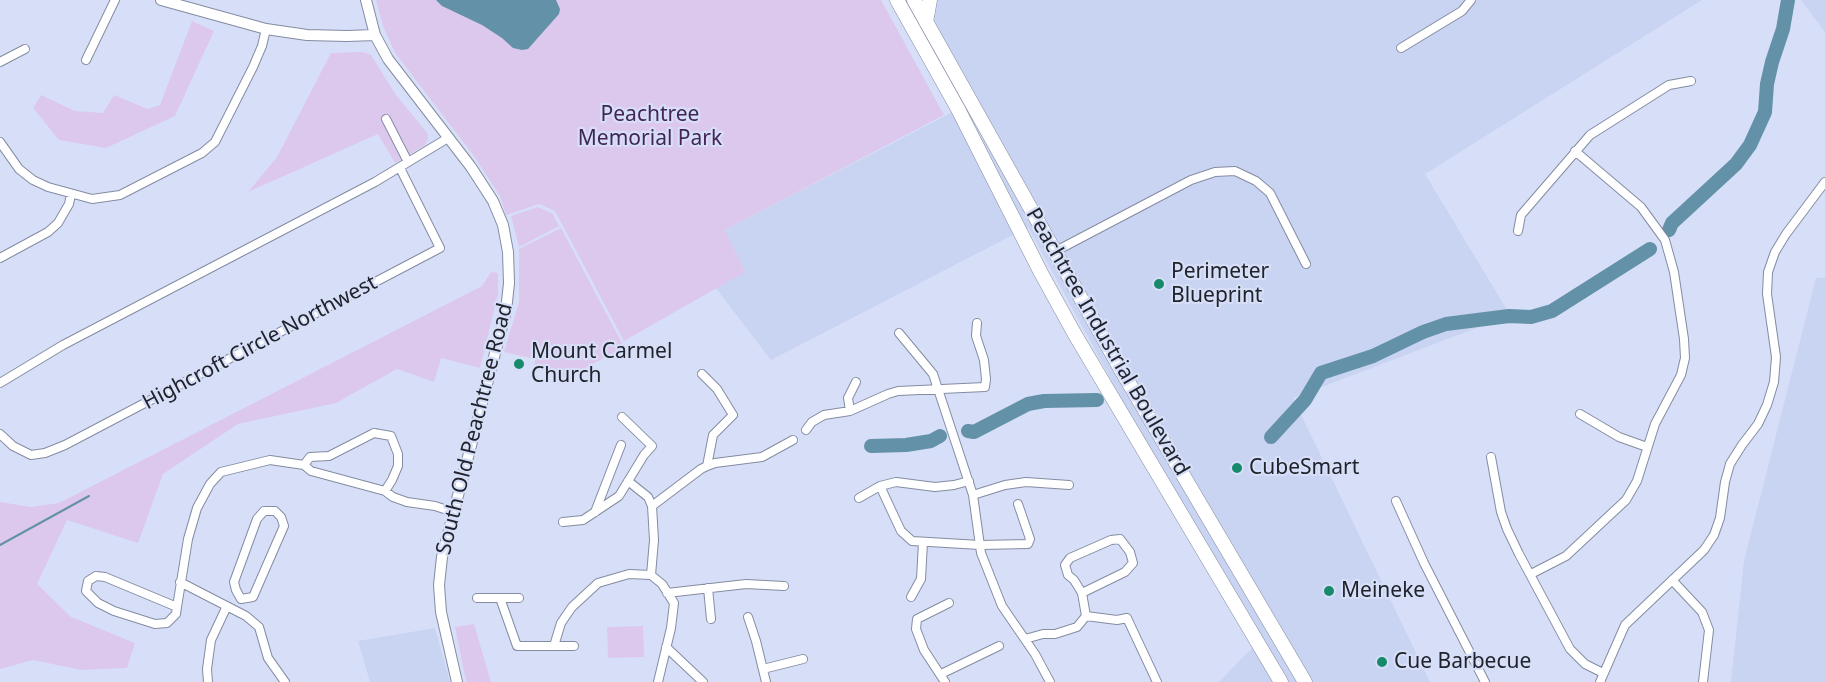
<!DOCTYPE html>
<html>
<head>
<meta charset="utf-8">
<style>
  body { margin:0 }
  canvas { display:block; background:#d6dff7 }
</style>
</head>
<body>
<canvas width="1825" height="682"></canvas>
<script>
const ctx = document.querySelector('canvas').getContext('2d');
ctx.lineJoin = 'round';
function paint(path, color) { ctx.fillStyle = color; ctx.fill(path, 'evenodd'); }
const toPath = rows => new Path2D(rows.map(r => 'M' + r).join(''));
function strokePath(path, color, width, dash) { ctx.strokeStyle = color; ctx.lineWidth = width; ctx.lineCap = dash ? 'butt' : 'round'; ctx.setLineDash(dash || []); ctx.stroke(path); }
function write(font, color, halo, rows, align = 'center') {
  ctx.font = font + ' "Noto Sans",sans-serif'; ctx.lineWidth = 4.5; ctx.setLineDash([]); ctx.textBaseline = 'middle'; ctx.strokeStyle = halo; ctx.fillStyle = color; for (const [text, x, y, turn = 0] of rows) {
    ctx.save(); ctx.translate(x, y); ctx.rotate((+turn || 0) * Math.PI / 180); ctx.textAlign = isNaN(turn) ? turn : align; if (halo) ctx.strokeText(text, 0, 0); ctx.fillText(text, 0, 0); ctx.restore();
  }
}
paint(toPath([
  [912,0,1702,0,1425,174,1510,315,1293,398,1430,682,1219,682,1259,641,1144,440,1028,227,771,360,715,287,745,272,725,230,974,101,962,72],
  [1801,0,1825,0,1825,32],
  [1816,278,1825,278,1825,682,1731,682,1744,561],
  [435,628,450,682,370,682,358,641]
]), '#c9d3f2');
paint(toPath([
  [376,0,881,0,944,115,725,230,745,272,624,341,555,211,539,204,506,215,500,196,474,156,395,53,383,26],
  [192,21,214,31,175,116,106,148,59,140,33,108,41,95,75,111,103,113,114,95,148,109,160,105],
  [363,52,371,55,396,95,428,134,428,139,425,145,395,163,378,134,248,192,277,157,331,53],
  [538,207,553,214,559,226,519,247,511,216],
  [561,228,624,347,567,378,534,368,535,359,504,352,519,302,519,249],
  [491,272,498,273,498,294,480,368,441,358,434,382,397,369,336,403,238,424,163,474,138,543,67,520,37,584,71,617,135,643,127,668,81,670,33,660,0,669,0,502,31,507,59,503,482,286],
  [474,624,491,682,467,682,464,672,455,627],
  [643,626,644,657,608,658,607,627]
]), '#ddc8ed');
paint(toPath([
  [436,0,556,0,560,9,559,14,528,49,522,50,513,48,502,38,482,25,442,6]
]), '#6391a7');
strokePath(toPath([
  [0,545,89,496]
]), '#6391a7', 2);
strokePath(toPath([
  [1669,230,1672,223,1736,164,1750,145,1765,112,1767,84,1772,62,1783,29,1788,0],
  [968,431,974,432,1028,404,1044,401,1097,400],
  [1271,437,1305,400,1321,373,1373,356,1423,332,1446,324,1509,316,1531,317,1552,311,1650,249],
  [871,446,906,445,931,441,940,436]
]), '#6391a7', 14);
const minor = toPath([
  [1401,48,1462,11,1471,0],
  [86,60,115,0],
  [0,62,25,49],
  [386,119,408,162],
  [0,142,19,169,33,180,48,187,92,199,120,195,202,153,215,142,253,67,262,46,266,29],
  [1518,231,1521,215,1590,135,1669,85,1691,81],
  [1054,252,1191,180,1215,172,1235,171,1256,181,1270,193,1306,264],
  [0,258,48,232,58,223,69,204,71,194],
  [899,333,933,374,973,495,981,553,1002,606,1035,654,1050,682],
  [0,383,63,345,375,182,448,138],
  [850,411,848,398,856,382],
  [1580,414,1619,437,1647,447],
  [806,430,812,422,824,415,850,411,888,394,898,391,985,387,986,379,984,360,976,336,977,323],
  [374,433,391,436,398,454,398,466,392,480,385,491,311,471,304,465,310,457,329,456,374,433],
  [0,434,13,446,31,455,45,453,65,445,440,248,400,168],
  [1491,457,1501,512,1507,529,1519,554,1570,649,1585,664,1603,673],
  [707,466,715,463,762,457,793,440],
  [628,481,648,497,652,506,654,540,651,575],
  [880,486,901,531,912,541,980,545,1028,544,1030,539,1018,504],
  [385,491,393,497,407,502,435,506,453,512],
  [973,495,1005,485,1026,482,1069,485],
  [859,498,880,486,896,482,935,487,954,485,969,481],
  [1396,501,1424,563,1485,682],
  [652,506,701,469,707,466,713,435,733,415,717,389,702,374],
  [264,511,275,511,281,517,284,526,253,597,241,599,236,590,234,582,257,519,264,511],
  [595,512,621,445],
  [563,522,583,520,619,496,644,455,652,446,622,417],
  [1120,539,1130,552,1133,563,1125,572,1082,593,1074,580,1068,575,1065,565,1070,558,1111,540,1120,539],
  [1531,574,1566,556,1626,500,1637,481,1655,424,1681,375,1685,358,1684,339,1674,272,1665,240,1641,207,1575,151],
  [96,576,105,577,177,607,176,614,167,623,155,624,114,611,98,603,86,591,88,581,96,576],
  [1672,580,1702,612,1709,630,1703,682],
  [180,582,246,616,259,627,268,658,285,682],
  [708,588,711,619],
  [667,593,746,584,784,586],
  [1082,593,1086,616],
  [911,597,921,579,923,542],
  [477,598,500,598,517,646,554,646,561,623,572,607,598,583,629,574,651,575,662,584,674,603,671,628,658,682],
  [500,598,519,598],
  [177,607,188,539,197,508,210,484,221,472,270,460,304,465],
  [748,617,756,641,766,682],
  [1025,639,1043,634,1055,634,1077,627,1086,616,1117,620,1127,618,1157,682],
  [554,646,574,646],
  [666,647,703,682],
  [763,669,803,659],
  [941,674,999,646],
  [208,682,207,669,211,640,227,606],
  [945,682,924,650,916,629,917,619,949,603],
  [1600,682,1625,625,1704,550,1714,535,1720,518,1725,482,1730,464,1742,445,1758,424,1767,405,1774,382,1776,357,1767,294,1768,272,1775,252,1786,234,1825,182]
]);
const tertiary = toPath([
  [161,0,266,29,307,35,347,36,375,35],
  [366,0,375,35,388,59,471,167,493,201,503,225,508,252,509,283,506,311,442,557,439,585,441,612,457,682]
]);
const trunk = toPath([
  [897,0,958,109,1041,273,1074,333,1281,682],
  [914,0,1120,368,1305,682],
  [926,22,930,0]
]);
strokePath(minor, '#848ca2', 10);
strokePath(tertiary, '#848ca2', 12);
strokePath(trunk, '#848ca2', 15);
strokePath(minor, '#fff', 8);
strokePath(tertiary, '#fff', 10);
strokePath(trunk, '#fff', 14);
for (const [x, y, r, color] of [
  [1159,284,6,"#168a6a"],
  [519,364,6,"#168a6a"],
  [1237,468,6,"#168a6a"],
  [1329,591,6,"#168a6a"],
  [1382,662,6,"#168a6a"]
]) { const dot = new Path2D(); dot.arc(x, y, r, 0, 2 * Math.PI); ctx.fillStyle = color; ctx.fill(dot); strokePath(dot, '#d6dff7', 2); }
write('21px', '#432556', '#d6dff7', [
  ["Peachtree",650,115],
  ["Memorial Park",650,139]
]);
write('21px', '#20232c', '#d6dff7', [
  ["Perimeter",1171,272],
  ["Blueprint",1171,296],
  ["Mount Carmel",531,352],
  ["Church",531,376],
  ["CubeSmart",1249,468],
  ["Meineke",1341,591],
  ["Cue Barbecue",1394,662]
], 'left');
write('21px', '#20232c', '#d6dff7', [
  ["Peachtree Industrial Boulevard",1107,342,60],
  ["Highcroft Circle Northwest",260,343,-28],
  ["South Old Peachtree Road",475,429,-76]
]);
</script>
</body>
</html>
